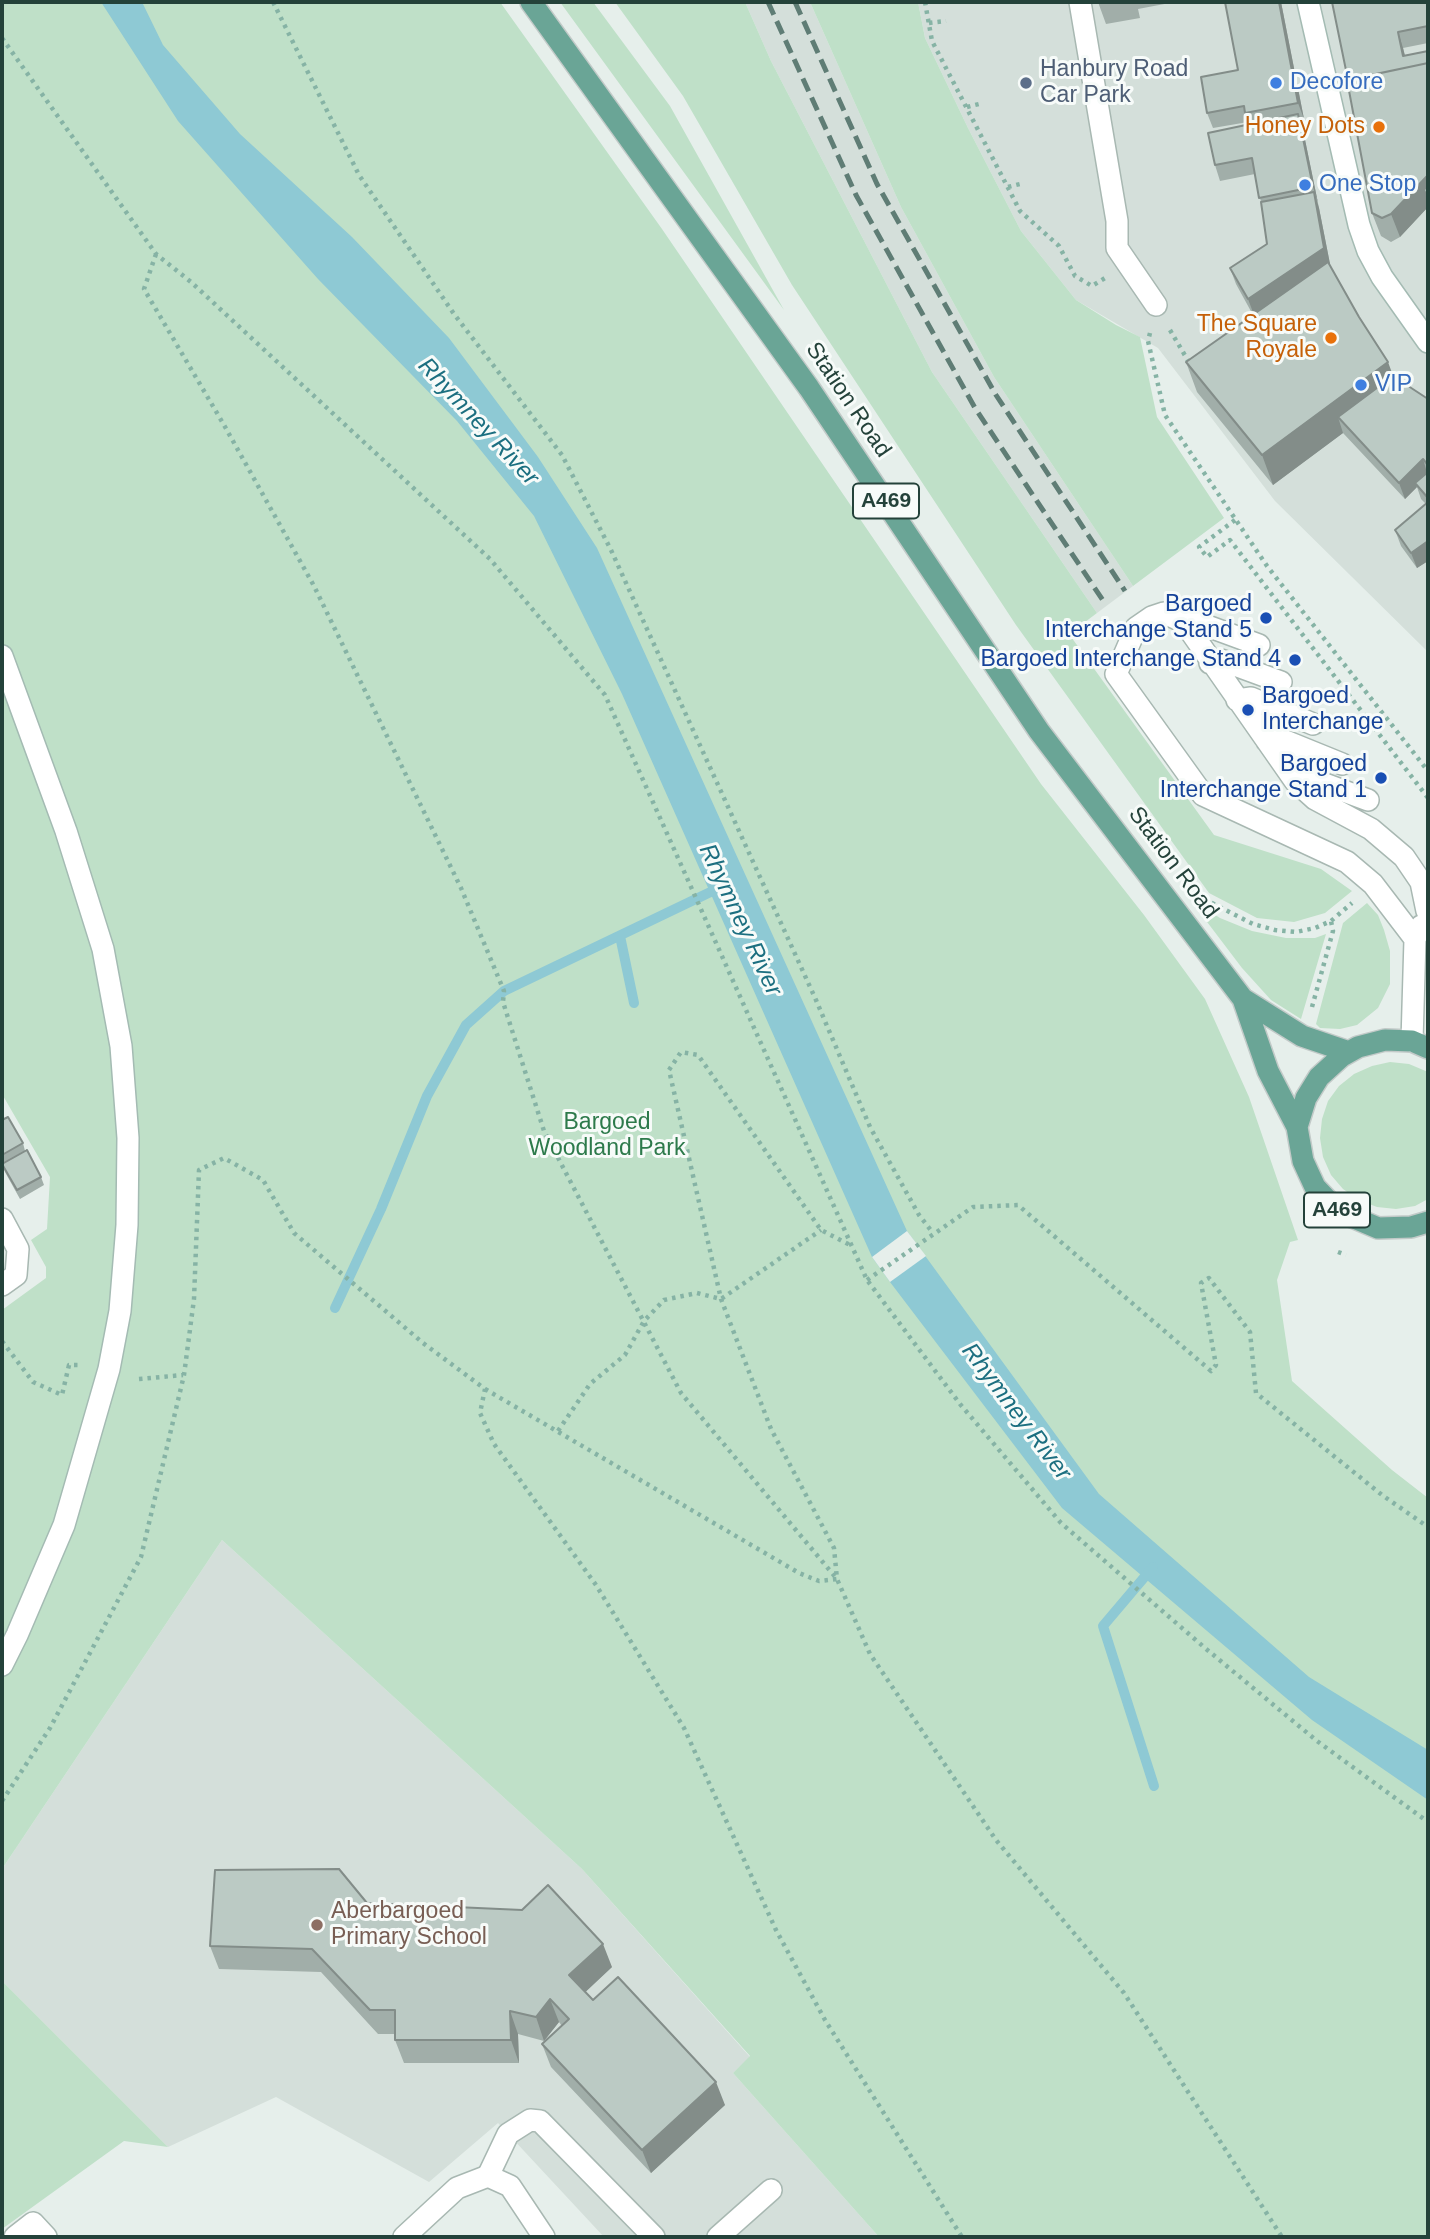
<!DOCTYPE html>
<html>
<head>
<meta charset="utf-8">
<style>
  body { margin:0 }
  #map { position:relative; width:1430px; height:2239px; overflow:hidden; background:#e6efeb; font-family:Arial,sans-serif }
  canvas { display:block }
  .frame { position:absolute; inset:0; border:4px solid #24423a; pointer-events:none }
</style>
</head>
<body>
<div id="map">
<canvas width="1430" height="2239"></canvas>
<div class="frame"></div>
</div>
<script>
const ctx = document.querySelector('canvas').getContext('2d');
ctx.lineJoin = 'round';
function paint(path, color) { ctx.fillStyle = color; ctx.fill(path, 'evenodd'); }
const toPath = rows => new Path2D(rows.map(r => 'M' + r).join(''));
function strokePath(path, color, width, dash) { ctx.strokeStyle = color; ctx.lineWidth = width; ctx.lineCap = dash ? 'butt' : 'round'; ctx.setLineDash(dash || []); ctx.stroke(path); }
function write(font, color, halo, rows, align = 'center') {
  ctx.font = font + ' Arial,sans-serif'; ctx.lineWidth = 6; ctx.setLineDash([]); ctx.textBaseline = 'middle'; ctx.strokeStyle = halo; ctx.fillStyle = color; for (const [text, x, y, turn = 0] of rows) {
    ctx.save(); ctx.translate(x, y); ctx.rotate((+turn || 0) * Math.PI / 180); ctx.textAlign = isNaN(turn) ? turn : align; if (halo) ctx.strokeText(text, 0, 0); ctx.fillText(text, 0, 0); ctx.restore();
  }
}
paint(toPath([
  [745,2,810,2,901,207,994,377,1133,586,1097,613,932,372,771,61],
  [918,2,1428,2,1428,652,1275,501,1158,348,1076,300,1021,231,968,128,925,38],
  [222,1540,582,1869,750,2057,733,2073,879,2237,604,2237,498,2123,429,2182,276,2097,168,2147,2,1981,2,1869]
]), '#d4dfda');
paint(toPath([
  [2,2,500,2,662,229,1041,784,1144,915,1205,999,1249,1097,1298,1240,1290,1242,1277,1280,1292,1381,1392,1470,1428,1498,1428,2237,879,2237,733,2073,750,2056,582,1869,222,1540,2,1869,2,1310,46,1278,46,1267,31,1240,47,1229,50,1177,2,1094],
  [560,2,593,2,670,106,784,310],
  [615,2,745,2,771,61,932,372,1097,613,1069,634,1214,835,1321,869,1352,891,1325,913,1294,922,1257,918,1209,893,1016,625,792,285,683,96],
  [810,2,918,2,925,38,968,128,1021,231,1076,300,1116,325,1140,337,1157,417,1224,518,1133,586,994,377,901,207],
  [1367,903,1378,915,1384,930,1390,951,1390,984,1378,1008,1357,1025,1340,1029,1320,1028,1316,1024,1343,923],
  [1203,907,1220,918,1252,931,1286,938,1315,938,1326,934,1301,1019,1271,1000,1242,968,1198,910],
  [1390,1062,1409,1064,1428,1072,1428,1199,1415,1206,1396,1209,1377,1207,1359,1200,1343,1189,1331,1175,1323,1157,1320,1138,1322,1119,1328,1101,1339,1086,1354,1074,1372,1066],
  [2,1981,168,2147,124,2141,2,2229]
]), '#bfe0c8');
paint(toPath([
  [101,2,142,2,163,45,240,134,352,237,449,338,538,457,597,548,907,1231,1099,1494,1309,1677,1428,1750,1428,1800,1312,1720,1062,1508,890,1282,872,1257,622,694,534,516,457,421,318,279,178,121]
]), '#8ec9d4');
paint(toPath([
  [907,1231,926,1256,890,1282,872,1257]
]), '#e6efeb');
strokePath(toPath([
  [620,936,634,1003],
  [335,1308,381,1209,427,1096,466,1025,504,991,723,886],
  [1153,1567,1103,1626,1154,1786]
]), '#8ec9d4', 10);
const lane = toPath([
  [1080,2,1117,221,1117,248,1156,305],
  [1184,622,1191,620,1259,645],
  [1210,663,1221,660,1281,682],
  [1237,700,1251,698,1313,724],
  [1267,741,1278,738,1342,764],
  [1295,781,1306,777,1368,800],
  [1415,939,1373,884,1347,862,1203,795,1116,674,1136,628,1152,617,1164,613,1184,622,1295,781,1315,799,1371,829,1404,857,1421,882,1427,911],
  [1412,1041,1415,939,1421,926],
  [488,2176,508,2134,530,2120,540,2121,654,2237],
  [15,2237,33,2223,46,2237],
  [718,2237,771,2190]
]);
const street = toPath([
  [2,1219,18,1249,16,1275,2,1285],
  [404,2237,457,2188,488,2176,510,2186,544,2237]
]);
const secondary = toPath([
  [1308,2,1359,225,1368,251,1382,277,1428,342],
  [2,656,66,831,103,949,121,1046,128,1138,127,1225,120,1311,109,1369,64,1525,17,1635,2,1665]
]);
const primary = toPath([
  [531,2,809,388,1039,731,1243,999,1268,1071,1297,1127,1303,1161,1315,1187,1338,1211,1378,1228,1411,1227,1428,1222],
  [1243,999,1302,1036,1349,1052],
  [1297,1127,1306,1098,1319,1077,1342,1056,1358,1047,1385,1040,1412,1041,1428,1048]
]);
strokePath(lane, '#a8b8b2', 24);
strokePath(street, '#a8b8b2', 24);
strokePath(secondary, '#a4bbb3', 24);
strokePath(primary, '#c2cac8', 24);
strokePath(toPath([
  [273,2,359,175,454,314,562,455,611,550,816,1000,870,1127,919,1215,933,1233],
  [925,2,932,41,1020,211,1059,246,1075,276,1092,286,1105,278],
  [929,23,946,21],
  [2,38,156,254,191,282,490,559,605,695,867,1280,960,1404,1061,1523,1205,1648,1317,1741,1428,1822],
  [967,107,983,103],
  [1008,187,1020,184],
  [156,254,144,289,224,425,314,586,461,888,504,991,503,1002,544,1131,681,1393,837,1579,870,1654,996,1840,1124,1993,1282,2237],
  [1170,330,1190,364],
  [1150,333,1148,341,1165,415,1267,566,1428,771],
  [1235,520,1199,547,1207,557,1230,540,1428,798],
  [1204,899,1253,924,1275,930,1296,932,1315,928,1331,921,1352,903],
  [1312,1007,1333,931,1331,921],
  [1338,1252,1346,1255],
  [867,1280,973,1207,1018,1205,1211,1371,1216,1365,1201,1283,1209,1278,1250,1332,1256,1393,1382,1495,1428,1527],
  [2,1341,33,1382,62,1395,69,1365,81,1365],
  [139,1379,183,1375],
  [485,1389,799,1573,819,1581,837,1579,834,1548,771,1429,721,1299,669,1070,681,1052,698,1055,821,1230,850,1245],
  [558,1431,590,1384,625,1355,644,1321,664,1300,697,1293,721,1299,821,1230],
  [2,1801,50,1728,141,1557,184,1375,194,1299,199,1170,224,1158,263,1180,294,1233,423,1343,485,1389,480,1413,494,1444,596,1585,684,1728,776,1930,825,2020,962,2237]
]), '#86b3a5', 4.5, [3.5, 5]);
strokePath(lane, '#fff', 21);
strokePath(street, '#fff', 21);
strokePath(secondary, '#fff', 21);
strokePath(primary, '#6aa596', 21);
strokePath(toPath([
  [768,2,856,195,975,408,1106,605],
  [795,2,877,184,996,395,1125,591]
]), '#5f7d75', 5, [14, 7]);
paint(toPath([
  [1098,2,1175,2,1138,9,1140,18,1106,24],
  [1281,2,1304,119,1300,120,1303,130,1319,208,1330,264,1329,264,1393,376,1428,399,1428,561,1417,568,1401,546,1395,530,1426,504,1421,499,1417,487,1405,499,1343,433,1273,485,1197,392,1186,362,1253,315,1236,284,1230,268,1267,244,1261,202,1255,174,1220,181,1215,165,1249,124,1248,122,1213,128,1207,113,1238,70],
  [1428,2,1428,43,1403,48,1405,56,1428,51,1428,207,1400,237,1391,242,1381,236,1372,213,1347,80],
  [2,1120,23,1143,25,1151,41,1177,44,1185,20,1199,5,1172,2,1164],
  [367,1903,612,1967,585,1992,593,2000,725,2105,651,2173,551,2067,542,2044,562,2026,559,2022,544,2041,518,2034,519,2063,404,2063,395,2040,395,2034,378,2034,321,1972,219,1969,210,1946]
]), '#a1aea9');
paint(toPath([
  [1279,2,1281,2,1304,119,1298,103],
  [1398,32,1403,48,1409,72,1403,56],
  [1298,114,1303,130,1318,203,1313,187],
  [1428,175,1428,199,1424,190,1428,201,1428,207,1400,237,1391,214],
  [1314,192,1319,208,1330,264,1254,315,1248,299],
  [1388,362,1399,392,1338,417,1343,433,1273,485,1262,455],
  [1423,459,1428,476,1415,483,1417,487,1405,499,1399,483],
  [1428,541,1428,561,1417,568,1411,553],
  [603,1944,612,1967,578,1999,569,1975],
  [550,1999,559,2022,544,2041,536,2017],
  [510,2011,518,2034,519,2063,511,2040],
  [716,2082,725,2105,651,2173,642,2150]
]), '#838d89');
const building = toPath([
  [1225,2,1279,2,1298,103,1245,113,1244,106,1207,113,1201,77,1238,70,1225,2],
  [1332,2,1428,2,1428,26,1398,32,1403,56,1428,51,1428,63,1348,80,1332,2],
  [1428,63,1428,175,1391,214,1382,218,1372,213,1347,80,1428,63],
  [1298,114,1313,187,1259,198,1252,158,1215,165,1208,133,1298,114],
  [1428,185,1428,199,1424,190,1428,185],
  [1314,192,1324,248,1248,299,1230,268,1267,244,1261,202,1314,192],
  [1328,262,1359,317,1388,362,1262,455,1186,362,1328,262],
  [1393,376,1428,399,1428,465,1423,459,1399,483,1338,417,1393,376],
  [1428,472,1428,498,1415,483,1428,472],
  [1428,502,1428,541,1411,553,1395,530,1428,502],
  [8,1117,23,1143,2,1155,2,1120,8,1117],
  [27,1150,41,1177,17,1190,2,1164,27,1150],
  [339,1869,367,1903,522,1910,548,1885,603,1944,569,1975,593,2000,618,1977,716,2082,642,2150,542,2044,569,2019,550,1999,536,2017,510,2011,511,2040,395,2040,395,2010,370,2010,312,1949,210,1946,215,1870,339,1869]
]);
paint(building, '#bbcac4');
strokePath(building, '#838d89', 2);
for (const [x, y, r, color] of [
  [1026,83,7,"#5c6f8a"],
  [1276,83,7,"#3f7fe0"],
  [1379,127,7,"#e8710a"],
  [1305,185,7,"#3f7fe0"],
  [1331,338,7,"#e8710a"],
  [1361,385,7,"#3f7fe0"],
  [1266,618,7,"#1a4fb4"],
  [1295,660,7,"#1a4fb4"],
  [1248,710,7,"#1a4fb4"],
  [1381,778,7,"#1a4fb4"],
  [317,1925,7,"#8d6e63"]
]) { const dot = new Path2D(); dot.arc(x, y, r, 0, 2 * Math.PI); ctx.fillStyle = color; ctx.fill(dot); strokePath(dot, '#f7fbf9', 2.5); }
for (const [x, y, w] of [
  [886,501,66],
  [1337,1210,66]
]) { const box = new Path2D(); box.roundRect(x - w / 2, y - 17.5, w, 35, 5); ctx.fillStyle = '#f7fbf9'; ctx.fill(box); strokePath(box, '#24423a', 2); }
write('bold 21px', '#24423a', null, [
  ["A469",886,501],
  ["A469",1337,1210]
]);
write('23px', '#4e5e75', '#f7fbf9', [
  ["Hanbury Road",1040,70],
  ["Car Park",1040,96]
], 'left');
write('23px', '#366cbe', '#f7fbf9', [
  ["Decofore",1290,83],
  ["One Stop",1319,185],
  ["VIP",1375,385]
], 'left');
write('23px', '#c56008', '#f7fbf9', [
  ["Honey Dots",1365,127],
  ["The Square",1317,325],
  ["Royale",1317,351]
], 'right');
write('23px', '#24423a', '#f7fbf9', [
  ["Station Road",848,400,56],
  ["Station Road",1173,863,53]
]);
write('23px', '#164399', '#f7fbf9', [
  ["Bargoed",1252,605],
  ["Interchange Stand 5",1252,631],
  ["Bargoed Interchange Stand 4",1281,660],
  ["Bargoed",1262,697,"left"],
  ["Interchange",1262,723,"left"],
  ["Bargoed",1367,765],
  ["Interchange Stand 1",1367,791]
], 'right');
write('23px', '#2d7a4b', '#f7fbf9', [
  ["Bargoed",607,1123],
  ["Woodland Park",607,1149]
]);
write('23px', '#785e54', '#f7fbf9', [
  ["Aberbargoed",331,1912],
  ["Primary School",331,1938]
], 'left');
write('italic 24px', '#1c6f80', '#f7fbf9', [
  ["Rhymney River",478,422,47],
  ["Rhymney River",740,920,65],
  ["Rhymney River",1016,1412,53]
]);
</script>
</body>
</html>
